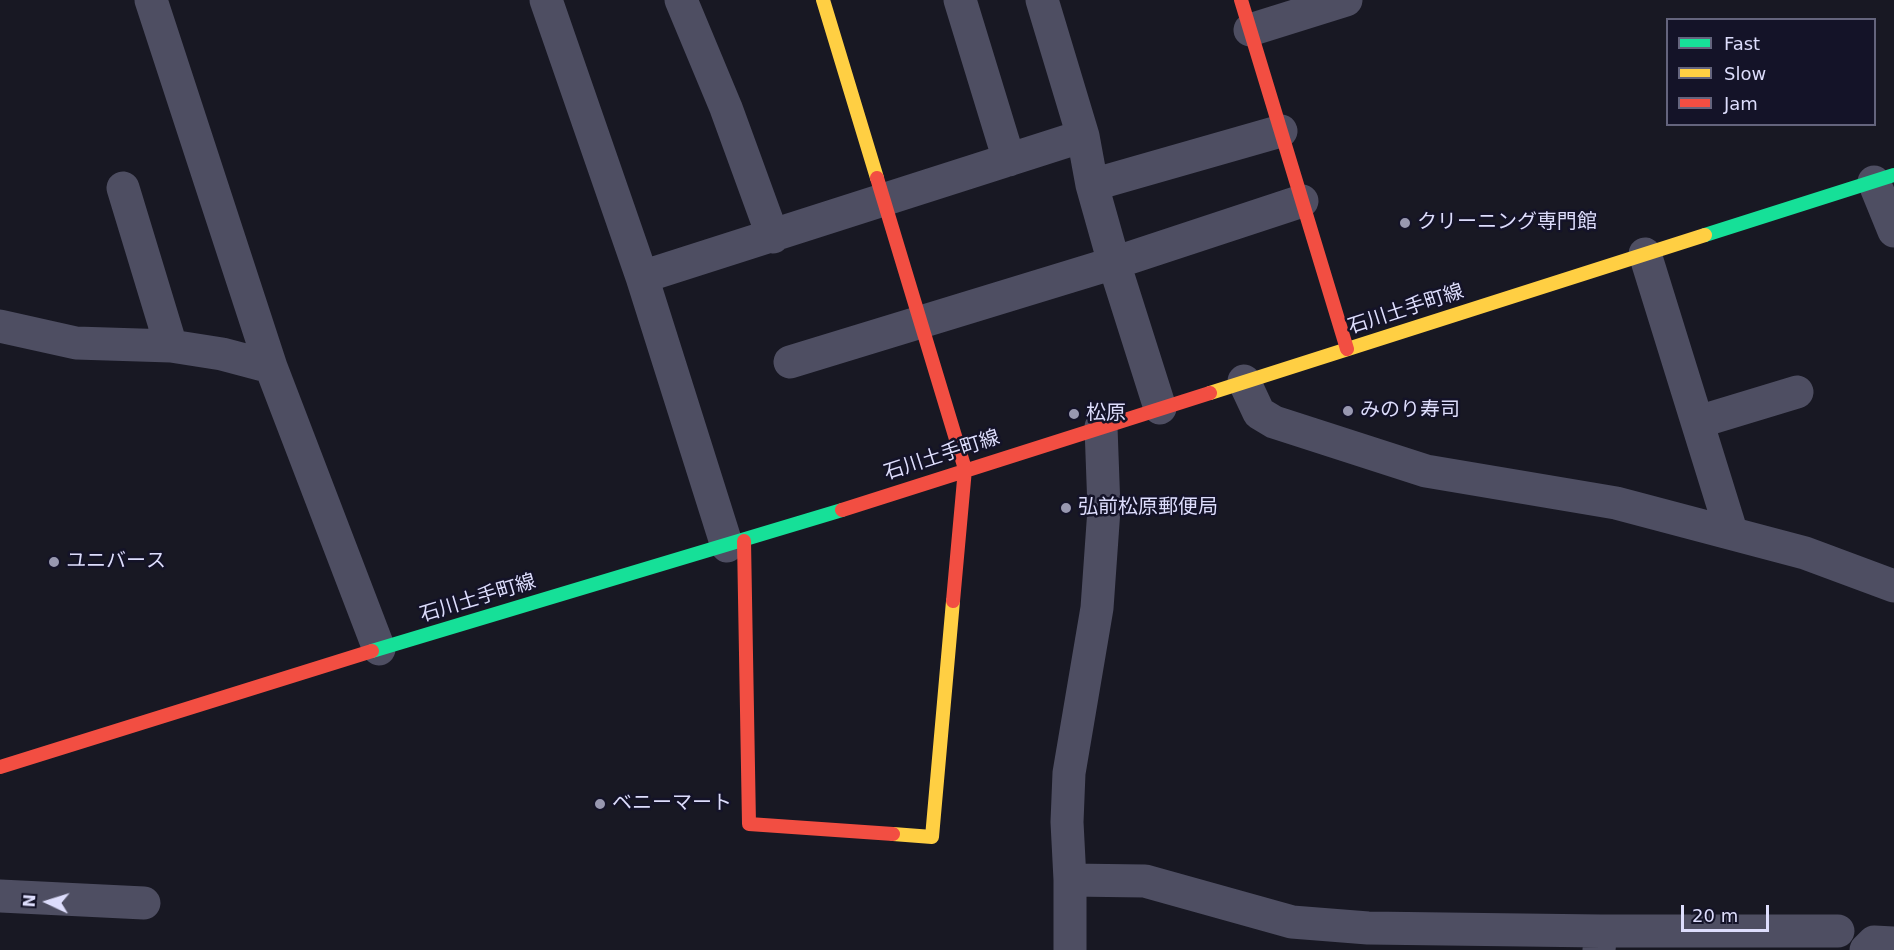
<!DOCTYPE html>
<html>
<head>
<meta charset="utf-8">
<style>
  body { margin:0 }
  #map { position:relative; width:1894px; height:950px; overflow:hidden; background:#181823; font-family:"DejaVu Sans",sans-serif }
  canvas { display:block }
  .legend { position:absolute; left:1666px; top:18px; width:210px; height:108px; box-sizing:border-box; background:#141328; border:2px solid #64647d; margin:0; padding:8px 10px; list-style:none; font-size:18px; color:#ddddfc }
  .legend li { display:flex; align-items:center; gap:12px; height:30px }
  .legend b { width:30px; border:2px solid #64647d }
  .north { position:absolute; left:18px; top:872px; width:60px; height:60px; -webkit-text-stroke:4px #141328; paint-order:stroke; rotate:274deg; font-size:16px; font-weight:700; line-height:24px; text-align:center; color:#ddddfc }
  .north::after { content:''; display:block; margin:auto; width:21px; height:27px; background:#ddddfc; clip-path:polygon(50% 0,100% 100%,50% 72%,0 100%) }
  .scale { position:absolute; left:1681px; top:905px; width:88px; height:27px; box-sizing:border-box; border:3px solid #ddddfc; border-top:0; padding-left:8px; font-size:18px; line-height:21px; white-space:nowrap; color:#ddddfc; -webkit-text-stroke:4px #141328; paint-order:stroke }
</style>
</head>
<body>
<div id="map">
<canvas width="1894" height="950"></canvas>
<ul class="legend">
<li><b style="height:8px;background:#16e098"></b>Fast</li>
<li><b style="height:8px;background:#ffcf43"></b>Slow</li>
<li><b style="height:8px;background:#f24e42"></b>Jam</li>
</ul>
<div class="north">N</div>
<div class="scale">20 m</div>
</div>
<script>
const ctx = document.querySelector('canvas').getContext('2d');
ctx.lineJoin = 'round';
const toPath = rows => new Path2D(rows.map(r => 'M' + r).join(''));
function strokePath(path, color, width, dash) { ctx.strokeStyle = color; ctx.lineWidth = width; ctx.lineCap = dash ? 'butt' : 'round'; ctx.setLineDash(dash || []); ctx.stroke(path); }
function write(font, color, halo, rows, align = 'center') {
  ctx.font = font + ' "DejaVu Sans","Noto Sans JP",sans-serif'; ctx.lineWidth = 5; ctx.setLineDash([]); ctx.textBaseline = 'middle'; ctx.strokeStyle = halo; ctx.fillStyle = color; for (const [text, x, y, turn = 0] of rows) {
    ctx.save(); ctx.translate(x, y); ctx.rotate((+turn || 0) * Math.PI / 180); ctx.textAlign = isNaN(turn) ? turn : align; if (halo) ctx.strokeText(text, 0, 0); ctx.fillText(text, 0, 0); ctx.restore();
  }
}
strokePath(toPath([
  [151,0,271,367],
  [546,0,642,277,727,546],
  [681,0,726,108,773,237],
  [960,0,1009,160],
  [1042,0,1083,136,1092,185,1114,263,1160,408],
  [1250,30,1346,0],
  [1874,182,1894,231],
  [1092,185,1281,131],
  [123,188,171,346],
  [1645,254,1731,531],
  [642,277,1083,136],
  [0,326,76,343,171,346,222,354,271,367,379,649],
  [790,362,1114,263,1302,201],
  [1244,381,1259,413,1274,422,1426,471,1616,503,1805,553,1894,586],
  [1698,422,1797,392],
  [1101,427,1104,509,1097,608,1069,773,1067,822,1070,880,1145,881,1292,922,1368,928,1601,931,1599,950],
  [1070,880,1070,950],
  [0,896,144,903],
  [1601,931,1838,931],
  [1866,950,1874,942,1894,943]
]), '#4e4e62', 33);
strokePath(toPath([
  [1705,235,1894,175],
  [372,651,842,510]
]), '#16e098', 14);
strokePath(toPath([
  [823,0,877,178],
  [1210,393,1705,235],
  [893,834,932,837,953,601]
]), '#ffcf43', 14);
strokePath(toPath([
  [1241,0,1347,349],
  [877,178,965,469,953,601],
  [842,510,1210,393],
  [744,541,749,824,893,834],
  [0,767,372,651]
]), '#f24e42', 14);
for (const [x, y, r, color] of [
  [1405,223,6,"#9898b0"],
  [1348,411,6,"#9898b0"],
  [1074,414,6,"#9898b0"],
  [1066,508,6,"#9898b0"],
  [54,562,6,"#9898b0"],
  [600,804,6,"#9898b0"]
]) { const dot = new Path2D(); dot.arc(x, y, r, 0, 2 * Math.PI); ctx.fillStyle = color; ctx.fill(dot); strokePath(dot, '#141328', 2); }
write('20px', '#ddddfc', '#141328', [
  ["クリーニング専門館",1417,223],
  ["みのり寿司",1360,411],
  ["松原",1086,414],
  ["弘前松原郵便局",1078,508],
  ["ユニバース",66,562],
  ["ベニーマート",612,804]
], 'left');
write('20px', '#ddddfc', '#141328', [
  ["石川土手町線",1406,310,-18],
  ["石川土手町線",942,456,-18],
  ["石川土手町線",478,599,-17]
]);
</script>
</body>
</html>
